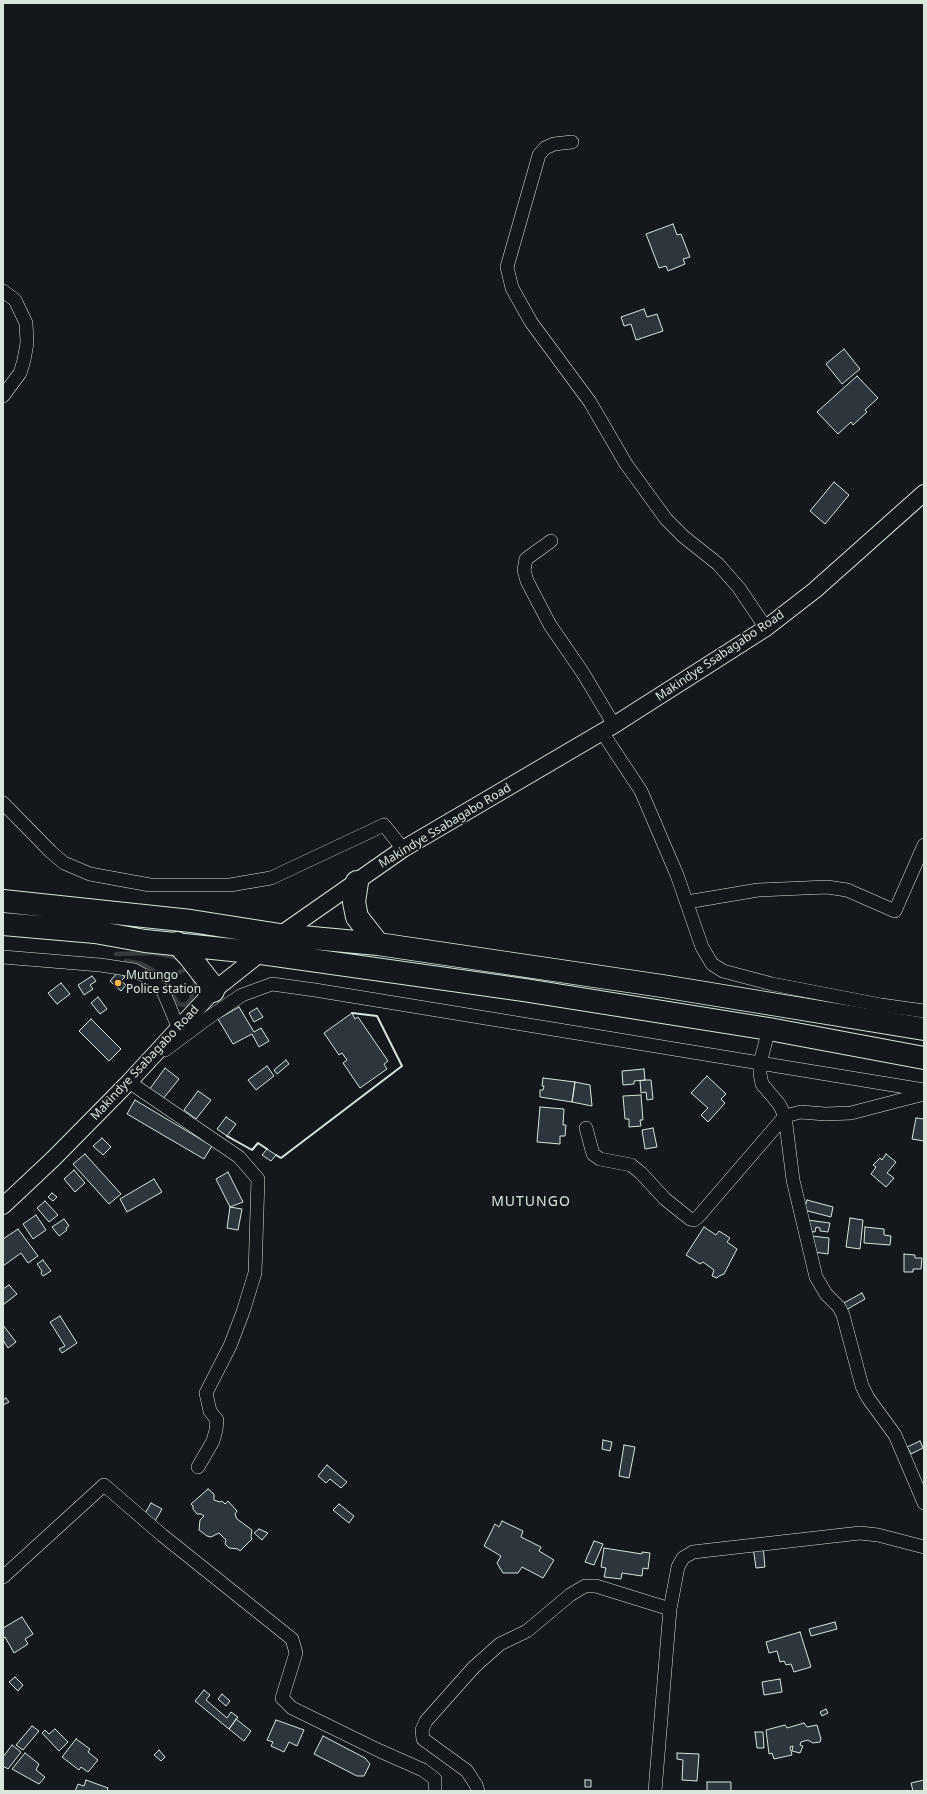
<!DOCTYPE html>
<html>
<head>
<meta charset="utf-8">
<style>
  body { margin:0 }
  #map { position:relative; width:927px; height:1794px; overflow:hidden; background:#14181c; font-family:"Noto Sans",sans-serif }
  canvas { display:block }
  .frame { position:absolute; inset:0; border:4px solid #d8e6dc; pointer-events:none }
</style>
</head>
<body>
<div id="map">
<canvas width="927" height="1794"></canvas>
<div class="frame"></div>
</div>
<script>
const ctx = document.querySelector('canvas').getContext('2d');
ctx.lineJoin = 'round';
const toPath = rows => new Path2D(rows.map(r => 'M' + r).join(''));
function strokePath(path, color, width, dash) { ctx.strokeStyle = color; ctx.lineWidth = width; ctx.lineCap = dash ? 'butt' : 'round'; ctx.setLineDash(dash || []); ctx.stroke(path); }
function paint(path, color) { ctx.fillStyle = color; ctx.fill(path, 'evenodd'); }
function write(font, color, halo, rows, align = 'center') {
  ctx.font = font + ' "Noto Sans",sans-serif'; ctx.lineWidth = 3; ctx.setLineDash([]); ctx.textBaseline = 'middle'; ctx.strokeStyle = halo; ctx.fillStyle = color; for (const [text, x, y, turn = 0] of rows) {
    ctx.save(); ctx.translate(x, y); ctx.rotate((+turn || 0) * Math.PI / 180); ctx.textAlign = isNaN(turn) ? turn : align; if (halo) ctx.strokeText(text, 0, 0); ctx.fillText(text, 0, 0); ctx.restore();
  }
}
strokePath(toPath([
  [116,954,151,953,171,956,180,959],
  [126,961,142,964,166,978,171,993,179,1004,185,1005,190,1001,195,984,193,975],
  [166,978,189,968]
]), '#363b3e', 4.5);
const building = toPath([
  [673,224,677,235,681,234,690,257,683,259,685,264,668,271,666,266,659,268,646,234,673,224],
  [644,309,647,317,657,314,663,331,636,340,631,324,624,326,621,317,644,309],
  [844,349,860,369,842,384,826,364,844,349],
  [857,376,878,398,865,410,867,412,853,425,851,422,838,434,817,412,857,376],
  [834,482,849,495,825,524,810,511,834,482],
  [118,972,125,977,121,981,126,985,121,991,110,981,118,972],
  [92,976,96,981,90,985,93,989,84,995,78,985,92,976],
  [61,983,70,994,57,1004,48,993,61,983],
  [98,997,107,1009,100,1014,91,1003,98,997],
  [239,1007,254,1032,261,1028,269,1041,259,1047,252,1034,233,1044,218,1019,239,1007],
  [257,1008,263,1017,254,1022,249,1013,257,1008],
  [352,1013,355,1019,358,1017,388,1061,384,1064,387,1069,360,1088,343,1063,347,1060,342,1053,339,1055,324,1033,352,1013],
  [91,1019,121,1049,109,1061,79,1031,91,1019],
  [286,1060,289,1064,277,1074,274,1070,286,1060],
  [267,1066,274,1076,256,1090,248,1080,267,1066],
  [165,1068,179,1079,162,1100,149,1090,165,1068],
  [644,1069,645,1080,634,1081,634,1084,623,1085,622,1071,644,1069],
  [707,1076,726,1094,721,1099,725,1103,708,1122,701,1115,708,1108,691,1093,707,1076],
  [543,1078,575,1082,572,1102,540,1097,540,1090,543,1090,544,1086,542,1086,543,1078],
  [645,1080,651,1080,653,1099,647,1100,646,1092,641,1093,640,1081,645,1080],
  [575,1082,590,1085,592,1106,572,1102,575,1082],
  [198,1091,211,1100,196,1119,184,1110,198,1091],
  [641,1095,643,1120,640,1120,641,1126,629,1127,629,1119,625,1119,623,1096,641,1095],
  [135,1100,212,1146,204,1159,127,1114,135,1100],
  [540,1107,564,1109,563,1125,566,1125,565,1136,560,1136,560,1144,537,1142,540,1107],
  [226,1117,236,1124,227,1136,217,1129,226,1117],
  [916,1118,924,1119,924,1141,912,1139,916,1118],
  [653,1128,657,1147,645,1149,642,1130,653,1128],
  [102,1138,111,1147,103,1155,93,1146,102,1138],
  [267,1149,276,1155,271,1161,262,1155,267,1149],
  [85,1154,121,1194,109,1204,73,1164,85,1154],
  [886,1154,896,1162,887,1173,894,1178,886,1187,871,1174,876,1167,873,1165,880,1158,882,1160,886,1154],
  [74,1170,85,1183,75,1192,64,1179,74,1170],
  [228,1172,243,1202,230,1207,216,1179,228,1172],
  [154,1179,162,1192,127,1212,120,1199,154,1179],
  [52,1193,57,1197,53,1201,48,1197,52,1193],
  [807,1200,833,1207,831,1217,804,1210,807,1200],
  [45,1201,58,1215,49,1222,37,1208,45,1201],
  [230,1207,242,1209,238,1230,227,1228,230,1207],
  [36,1215,46,1230,33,1239,23,1224,36,1215],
  [850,1218,863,1220,860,1249,846,1247,850,1218],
  [64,1219,69,1226,66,1228,67,1230,59,1236,52,1227,64,1219],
  [807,1220,830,1223,828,1232,820,1231,820,1228,816,1227,815,1232,809,1231,807,1220],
  [704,1227,716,1235,719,1231,730,1238,727,1242,737,1249,724,1274,719,1276,717,1278,712,1276,714,1270,703,1262,700,1264,686,1255,704,1227],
  [865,1227,884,1229,884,1235,891,1236,890,1245,864,1243,865,1227],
  [18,1229,38,1256,28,1263,21,1253,3,1266,3,1239,18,1229],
  [812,1236,829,1238,828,1254,814,1252,812,1236],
  [904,1254,915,1255,915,1258,922,1258,921,1269,913,1269,913,1272,904,1272,904,1254],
  [43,1260,51,1271,43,1276,41,1273,42,1271,37,1264,43,1260],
  [9,1285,17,1294,3,1305,3,1289,9,1285],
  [862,1293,865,1299,846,1310,842,1304,862,1293],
  [60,1316,77,1343,62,1353,59,1349,65,1346,50,1322,60,1316],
  [3,1325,16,1342,8,1348,3,1340,3,1325],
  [6,1398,9,1402,3,1405,3,1400,6,1398],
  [603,1440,612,1442,610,1451,602,1449,603,1440],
  [920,1441,923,1448,911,1454,907,1447,920,1441],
  [624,1445,635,1447,629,1478,619,1476,624,1445],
  [327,1465,347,1482,341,1488,330,1479,326,1483,318,1476,327,1465],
  [208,1489,214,1494,214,1500,220,1502,222,1501,225,1504,228,1501,237,1511,235,1514,237,1519,252,1530,251,1537,252,1539,240,1551,238,1549,229,1548,225,1544,226,1540,219,1533,211,1537,207,1536,199,1530,200,1520,204,1516,201,1514,197,1514,193,1509,193,1506,191,1504,208,1489],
  [151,1503,162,1509,155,1521,144,1515,151,1503],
  [339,1504,354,1516,349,1523,333,1510,339,1504],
  [502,1521,523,1531,521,1537,541,1547,539,1551,554,1560,543,1578,522,1567,518,1573,503,1573,497,1563,501,1556,484,1546,495,1524,499,1527,502,1521],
  [259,1529,268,1533,262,1540,254,1533,259,1529],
  [594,1541,603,1544,594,1565,585,1562,594,1541],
  [763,1546,765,1567,756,1568,753,1547,763,1546],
  [604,1548,642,1554,642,1552,650,1553,648,1569,643,1568,642,1576,622,1573,621,1579,604,1577,606,1568,601,1567,604,1548],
  [22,1617,33,1634,25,1639,28,1644,14,1653,5,1637,3,1638,3,1628,22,1617],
  [835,1622,837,1629,811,1636,809,1629,835,1622],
  [800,1632,811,1667,794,1672,791,1664,786,1665,784,1661,780,1662,777,1651,769,1653,766,1642,800,1632],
  [15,1677,23,1685,18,1691,9,1682,15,1677],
  [780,1679,782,1692,764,1695,762,1682,780,1679],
  [204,1690,210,1695,206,1700,227,1718,231,1712,238,1717,229,1729,195,1701,204,1690],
  [222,1694,230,1701,226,1706,218,1699,222,1694],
  [826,1709,828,1713,822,1716,820,1712,826,1709],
  [236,1719,251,1731,244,1741,229,1729,236,1719],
  [276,1720,304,1730,297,1746,289,1742,284,1752,271,1746,273,1742,267,1740,276,1720],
  [804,1723,807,1727,817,1725,821,1739,820,1742,813,1743,808,1740,801,1742,800,1745,803,1746,800,1753,792,1751,793,1746,790,1747,792,1755,774,1759,772,1753,769,1754,766,1730,785,1725,787,1728,804,1723],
  [32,1726,39,1731,23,1750,16,1745,32,1726],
  [55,1729,68,1742,59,1751,42,1733,45,1730,49,1734,55,1729],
  [755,1732,763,1732,764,1748,757,1748,755,1732],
  [323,1736,365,1758,370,1764,364,1776,357,1776,314,1754,323,1736],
  [76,1739,90,1749,88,1752,98,1760,88,1772,81,1767,79,1770,62,1757,76,1739],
  [12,1745,21,1752,8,1769,3,1766,3,1757,12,1745],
  [159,1750,165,1757,161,1761,154,1755,159,1750],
  [25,1753,39,1764,36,1770,45,1777,39,1784,12,1769,25,1753],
  [677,1753,699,1754,697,1781,682,1780,683,1760,677,1759,677,1753],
  [86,1780,108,1788,107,1791,75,1791,78,1784,84,1786,86,1780],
  [585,1780,591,1780,591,1787,585,1787,585,1780],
  [924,1780,924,1791,913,1791,911,1783,924,1780],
  [707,1782,731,1782,731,1791,707,1791,707,1782]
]);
paint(building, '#2c363c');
strokePath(building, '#d8e6dc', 1);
const minor = toPath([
  [572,142,554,144,545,148,539,155,507,267,512,288,531,322,590,402,626,464,666,519,684,537,718,564,739,588,766,628],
  [3,291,15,300,26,323,27,343,24,360,20,373,3,396],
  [551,541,526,559,524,570,527,581,550,625,583,673,614,725],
  [602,732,641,791,677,875,702,947,712,964,723,971,772,984,881,1005,924,1011],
  [3,803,51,852,64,863,90,874,150,885,230,885,271,878,384,825,403,849],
  [687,902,758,890,827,887,847,890,895,911,924,845],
  [3,957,100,965,134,970,151,979,163,991,179,1029],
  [769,1029,760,1063,760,1074,762,1084,779,1104,785,1116,793,1180,816,1277,826,1294,839,1307,843,1315,862,1386,868,1398,895,1435,924,1503],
  [165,1050,208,1018,242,995,272,984,315,990,924,1090],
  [129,1082,239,1157,258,1179,255,1273,243,1312,230,1346,206,1393,210,1411,217,1420,216,1430,213,1441,198,1467],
  [586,1128,593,1154,600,1159,631,1165,641,1173,665,1199,690,1219,694,1220,698,1217,785,1116,801,1112,825,1114,851,1113,924,1094],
  [3,1577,104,1485,162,1535,292,1639,296,1653,282,1698,292,1708,380,1751,423,1770,435,1779,435,1791],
  [478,1791,476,1785,467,1771,423,1739,422,1730,426,1721,474,1667,500,1644,527,1631,570,1595,585,1586,596,1586,670,1609],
  [655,1791,670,1609,678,1567,683,1558,693,1552,860,1533,878,1535,924,1547]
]);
const tertiary = toPath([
  [3,1206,53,1159,129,1082,213,991,261,953,280,935,403,849,614,725,766,628,815,590,924,493]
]);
const trunk = toPath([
  [357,882,354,902,357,917,378,944],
  [3,901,191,921,280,935,378,944,662,986,924,1029],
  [3,924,95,932,145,941,261,953,524,990,769,1029,924,1058],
  [177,943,189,956,210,983,213,991]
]);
strokePath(minor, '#d8e6dc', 14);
strokePath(tertiary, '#d8e6dc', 18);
strokePath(trunk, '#d8e6dc', 24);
strokePath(minor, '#14181c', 13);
strokePath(tertiary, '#14181c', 16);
strokePath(trunk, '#14181c', 22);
strokePath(toPath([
  [227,1136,252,1150,258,1143,267,1149],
  [276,1155,281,1158,402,1066,377,1016,352,1013]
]), '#d8e6dc', 2);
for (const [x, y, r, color] of [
  [118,983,4,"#ffb74d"]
]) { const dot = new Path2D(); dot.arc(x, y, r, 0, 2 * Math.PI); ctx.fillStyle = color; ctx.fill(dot); strokePath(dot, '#14181c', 1.5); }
write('12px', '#d8e6dc', '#14181c', [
  ["Makindye Ssabagabo Road",720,656,-34],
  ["Makindye Ssabagabo Road",445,826,-31],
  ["Makindye Ssabagabo Road",145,1063,-47]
]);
write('12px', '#d8e6dc', '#14181c', [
  ["Mutungo",126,976],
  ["Police station",126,990]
], 'left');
ctx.letterSpacing = '1px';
write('14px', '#d8e6dc', '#14181c', [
  ["MUTUNGO",531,1202]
]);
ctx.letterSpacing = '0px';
</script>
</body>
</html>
